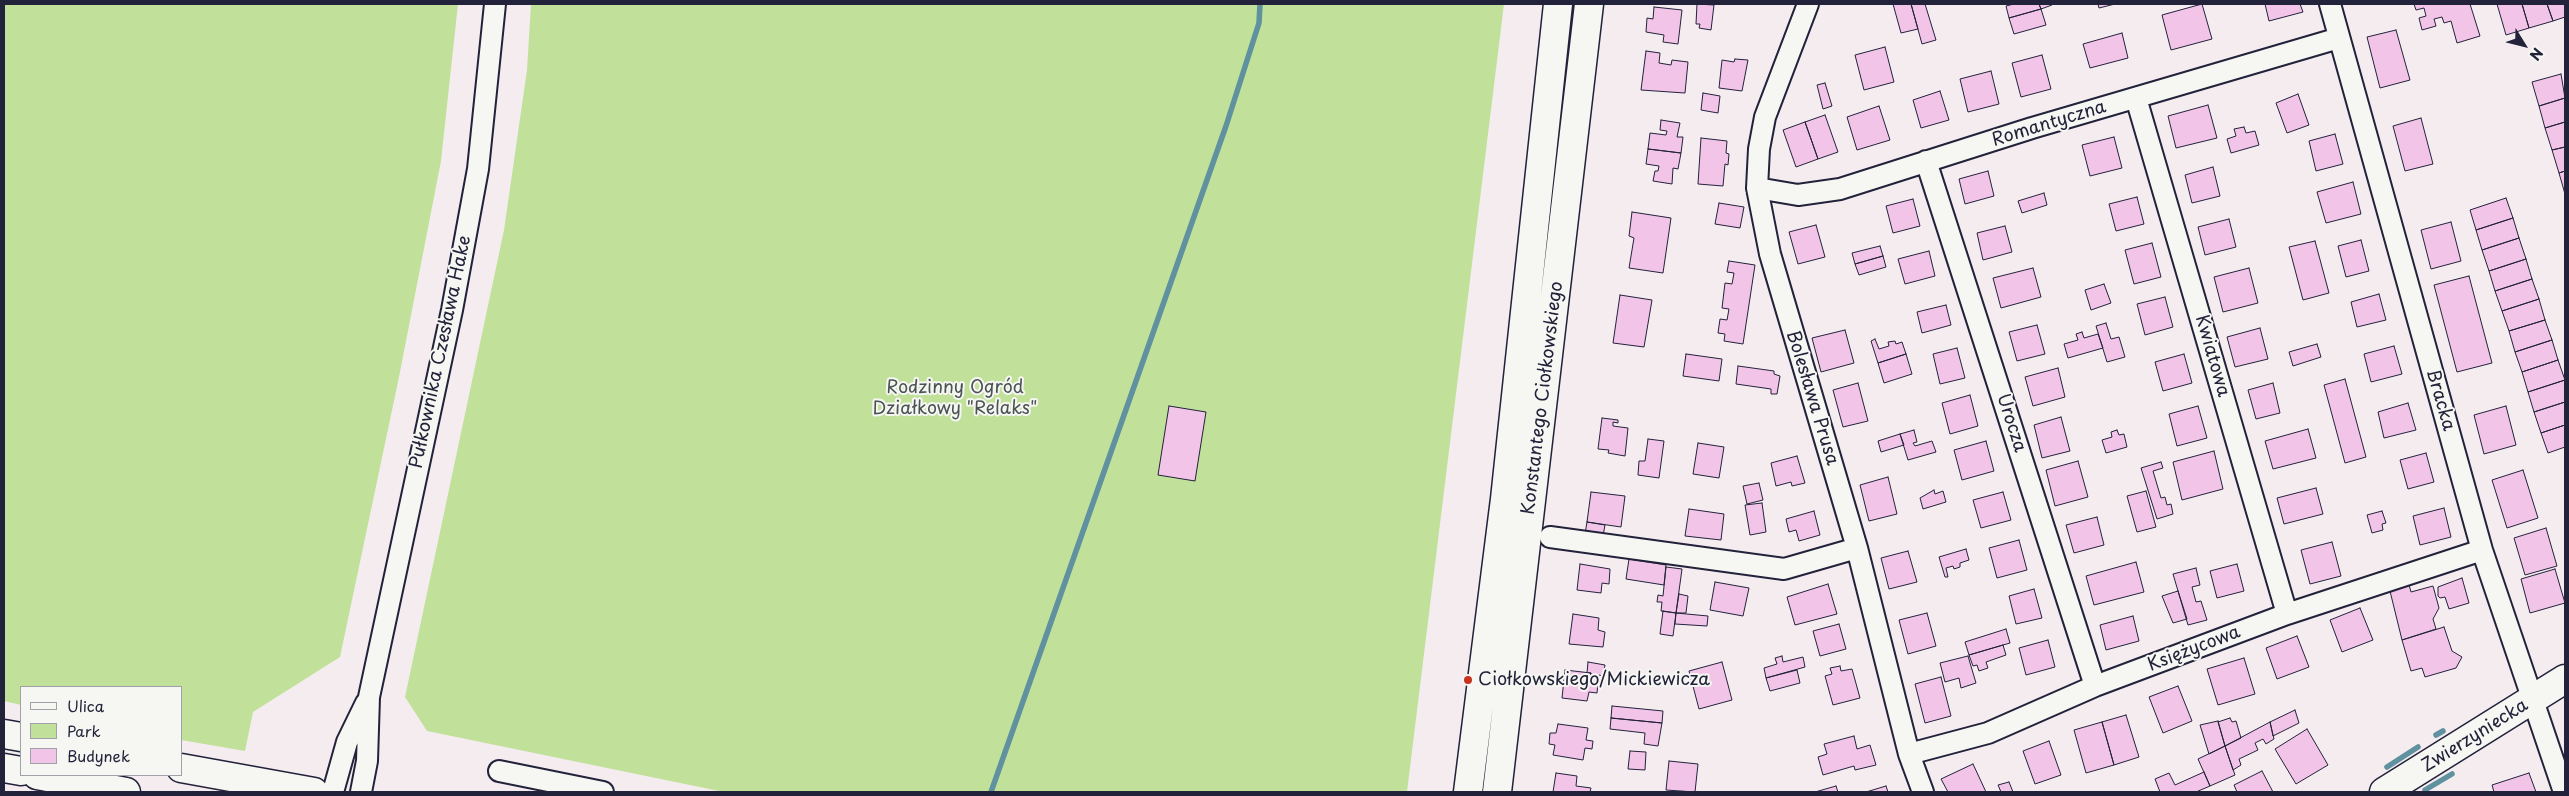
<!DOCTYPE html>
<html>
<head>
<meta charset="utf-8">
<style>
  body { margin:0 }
  #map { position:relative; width:2569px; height:796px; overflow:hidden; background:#f5ecf0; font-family:"Playpen Sans",sans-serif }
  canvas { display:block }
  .frame { position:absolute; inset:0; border:5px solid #22223b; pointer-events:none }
  .legend { position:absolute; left:20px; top:686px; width:162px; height:90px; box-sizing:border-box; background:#f6f6f2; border:1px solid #a1a1a9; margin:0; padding:6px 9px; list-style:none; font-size:15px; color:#22223b }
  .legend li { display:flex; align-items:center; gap:10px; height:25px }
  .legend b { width:25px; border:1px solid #a1a1a9 }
  .north { position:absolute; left:2499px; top:20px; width:50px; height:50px; -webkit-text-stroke:4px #f6f6f2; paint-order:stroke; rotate:126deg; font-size:14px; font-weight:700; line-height:20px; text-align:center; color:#22223b }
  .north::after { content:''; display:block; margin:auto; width:18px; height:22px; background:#22223b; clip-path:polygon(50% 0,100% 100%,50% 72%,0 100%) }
</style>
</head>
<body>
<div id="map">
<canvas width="2569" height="796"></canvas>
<div class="frame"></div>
<ul class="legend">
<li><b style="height:6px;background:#f6f6f2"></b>Ulica</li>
<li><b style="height:14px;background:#c1e19a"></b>Park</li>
<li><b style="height:14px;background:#f2c4e8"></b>Budynek</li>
</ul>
<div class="north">N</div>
</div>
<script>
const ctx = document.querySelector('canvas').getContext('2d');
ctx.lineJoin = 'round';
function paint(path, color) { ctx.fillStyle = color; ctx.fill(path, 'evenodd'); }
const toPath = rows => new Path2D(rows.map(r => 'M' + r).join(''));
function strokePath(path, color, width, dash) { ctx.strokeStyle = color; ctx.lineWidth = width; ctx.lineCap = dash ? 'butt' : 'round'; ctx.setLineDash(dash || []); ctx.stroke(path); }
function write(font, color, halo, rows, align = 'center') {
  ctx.font = font + ' "Playpen Sans",sans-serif'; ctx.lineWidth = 4; ctx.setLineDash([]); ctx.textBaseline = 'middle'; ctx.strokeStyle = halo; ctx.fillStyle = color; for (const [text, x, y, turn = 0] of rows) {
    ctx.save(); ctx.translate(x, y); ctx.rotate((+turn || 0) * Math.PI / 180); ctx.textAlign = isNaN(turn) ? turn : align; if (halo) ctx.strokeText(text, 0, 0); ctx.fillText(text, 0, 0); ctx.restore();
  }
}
paint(toPath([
  [4,4,458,4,441,161,399,377,340,657,253,712,245,751,181,740,181,687,21,687,21,705,4,701],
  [531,4,1504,4,1407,792,724,792,427,731,405,697,504,230,527,70]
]), '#c1e19a');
strokePath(toPath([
  [2436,735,2443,731],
  [2387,767,2418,747],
  [2425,790,2452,774],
  [991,792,1226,126,1259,23,1260,4]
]), '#60919e', 5.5);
const building = toPath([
  [1697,4,1714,5,1711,30,1699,28,1700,24,1696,24,1697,4],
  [1893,4,1911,4,1918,29,1901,33,1893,4],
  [1911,4,1925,4,1936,40,1922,44,1911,4],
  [2014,4,2039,4,2041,9,2009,18,2006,6,2014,4],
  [2039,4,2052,4,2052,5,2041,9,2039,4],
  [2098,4,2115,4,2099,8,2098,4],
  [2202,4,2212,39,2171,50,2162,15,2202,4],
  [2265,4,2300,4,2303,12,2269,21,2265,4],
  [2414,4,2470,4,2480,36,2457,43,2451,21,2444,23,2442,17,2434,19,2436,26,2422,30,2419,18,2426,16,2424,8,2416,10,2414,4],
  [2497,4,2522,4,2529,28,2506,35,2497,4],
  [2522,4,2547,4,2553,21,2529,28,2522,4],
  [2547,4,2565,4,2565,17,2553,21,2547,4],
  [1654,7,1682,10,1678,44,1663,42,1664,35,1646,32,1647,18,1653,19,1654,7],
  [2041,9,2046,25,2014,34,2009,18,2041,9],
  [2396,30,2410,80,2380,88,2367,37,2396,30],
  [2122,33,2128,58,2090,68,2083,44,2122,33],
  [1885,47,1894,82,1864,90,1855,55,1885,47],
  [1646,51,1660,53,1659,63,1671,65,1672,60,1688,62,1685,93,1641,90,1646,51],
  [2042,55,2051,89,2021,97,2012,63,2042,55],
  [1735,59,1748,60,1742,91,1719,88,1722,60,1734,62,1735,59],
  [1991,71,1999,104,1968,112,1960,79,1991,71],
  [2561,74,2565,98,2539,106,2532,82,2561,74],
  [1825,83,1832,106,1823,109,1817,85,1825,83],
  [1940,91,1949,120,1921,128,1913,100,1940,91],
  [1703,93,1720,96,1718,113,1701,110,1703,93],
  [2298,94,2309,125,2287,133,2276,103,2298,94],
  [2565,98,2565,122,2545,128,2539,106,2565,98],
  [2208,105,2217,138,2176,148,2168,116,2208,105],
  [1879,106,1890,140,1857,150,1847,117,1879,106],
  [1825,115,1838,152,1818,159,1805,122,1825,115],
  [2421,118,2433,164,2405,171,2393,126,2421,118],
  [1661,120,1680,123,1677,137,1683,137,1681,153,1648,149,1650,133,1666,135,1667,131,1660,130,1661,120],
  [1805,122,1818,159,1796,167,1783,130,1805,122],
  [2565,122,2565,147,2552,150,2545,128,2565,122],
  [2244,127,2246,133,2255,131,2259,145,2231,153,2227,139,2236,136,2234,129,2244,127],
  [2335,134,2343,164,2316,171,2309,141,2335,134],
  [2114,137,2122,168,2090,176,2082,145,2114,137],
  [1701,138,1727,141,1726,153,1729,154,1728,165,1725,164,1723,186,1698,184,1701,138],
  [2565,147,2565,171,2559,173,2552,150,2565,147],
  [1648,149,1681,153,1678,169,1673,168,1672,184,1653,181,1655,171,1658,171,1659,166,1646,164,1648,149],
  [2213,167,2220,196,2192,203,2185,175,2213,167],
  [1988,171,1994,196,1965,204,1959,179,1988,171],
  [2565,171,2565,194,2559,173,2565,171],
  [2353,182,2361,214,2326,223,2317,192,2353,182],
  [2044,193,2047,205,2022,213,2018,201,2044,193],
  [2137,197,2144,224,2116,231,2109,204,2137,197],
  [2506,198,2513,218,2476,230,2470,210,2506,198],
  [1913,199,1920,226,1893,233,1886,206,1913,199],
  [1719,203,1744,207,1740,228,1715,224,1719,203],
  [1632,212,1671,218,1663,273,1629,268,1634,238,1629,236,1632,212],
  [2513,218,2519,238,2482,250,2476,230,2513,218],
  [2229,219,2236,247,2205,255,2198,227,2229,219],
  [2451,222,2461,261,2431,269,2421,230,2451,222],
  [1816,225,1825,257,1798,264,1789,232,1816,225],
  [2005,226,2012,252,1983,260,1977,233,2005,226],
  [2519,238,2526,259,2489,271,2482,250,2519,238],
  [2361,240,2369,271,2346,277,2338,246,2361,240],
  [2315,241,2329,293,2303,300,2289,247,2315,241],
  [2152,243,2161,277,2134,284,2125,250,2152,243],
  [1880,246,1883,256,1855,264,1852,253,1880,246],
  [1929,251,1935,276,1905,284,1898,259,1929,251],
  [1883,256,1886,267,1859,275,1855,264,1883,256],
  [2526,259,2532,279,2495,291,2489,271,2526,259],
  [1729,261,1755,265,1743,344,1724,341,1725,334,1718,333,1720,319,1727,320,1729,309,1722,308,1725,283,1732,284,1734,273,1727,272,1729,261],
  [2033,268,2041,297,2001,308,1993,278,2033,268],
  [2249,268,2258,303,2223,312,2214,277,2249,268],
  [2469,276,2492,363,2457,372,2434,285,2469,276],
  [2532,279,2539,299,2502,311,2495,291,2532,279],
  [2104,284,2111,303,2091,310,2085,290,2104,284],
  [2379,294,2386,320,2357,327,2351,302,2379,294],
  [1620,295,1652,300,1644,347,1613,343,1620,295],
  [2165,297,2173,327,2145,335,2137,304,2165,297],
  [2539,299,2545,320,2509,331,2502,311,2539,299],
  [1946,305,1951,325,1922,333,1917,312,1946,305],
  [2545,320,2552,340,2515,352,2509,331,2545,320],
  [2106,323,2111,339,2119,337,2125,357,2107,362,2096,326,2106,323],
  [2037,325,2045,354,2017,361,2009,332,2037,325],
  [2260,328,2268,359,2235,367,2227,337,2260,328],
  [1845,330,1854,363,1821,372,1812,338,1845,330],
  [2082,332,2084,338,2098,334,2103,348,2068,358,2064,344,2078,340,2076,334,2082,332],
  [1875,339,1879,349,1889,346,1888,342,1895,341,1896,344,1902,342,1906,354,1878,363,1871,341,1875,339],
  [2552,340,2558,360,2522,372,2515,352,2552,340],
  [2317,344,2321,357,2293,366,2289,352,2317,344],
  [2394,346,2402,374,2371,382,2364,354,2394,346],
  [1957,348,1965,378,1940,384,1933,354,1957,348],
  [1686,354,1722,359,1719,381,1683,376,1686,354],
  [1906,354,1912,374,1884,383,1878,363,1906,354],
  [2184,354,2192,383,2163,391,2155,362,2184,354],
  [2558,360,2565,380,2528,392,2522,372,2558,360],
  [1738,366,1774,371,1774,374,1780,376,1777,394,1771,394,1771,389,1736,384,1738,366],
  [2058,368,2065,397,2033,406,2025,377,2058,368],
  [2345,379,2366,457,2345,463,2324,385,2345,379],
  [2565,380,2565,402,2534,412,2528,392,2565,380],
  [1858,383,1868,421,1843,427,1833,390,1858,383],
  [2273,383,2280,413,2256,419,2248,390,2273,383],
  [1970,395,1978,426,1950,434,1942,403,1970,395],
  [2565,402,2565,425,2541,433,2534,412,2565,402],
  [2408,403,2416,430,2384,438,2378,412,2408,403],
  [1169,406,1206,412,1195,481,1158,475,1169,406],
  [2198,406,2207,438,2177,446,2169,414,2198,406],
  [2506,406,2516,445,2484,454,2474,415,2506,406],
  [2061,417,2070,451,2042,458,2034,425,2061,417],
  [1602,418,1618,420,1618,423,1613,422,1613,426,1628,428,1625,456,1608,453,1609,450,1598,449,1602,418],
  [2565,425,2565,447,2548,453,2541,433,2565,425],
  [2308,429,2316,458,2273,469,2265,441,2308,429],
  [1914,430,1917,442,1913,443,1915,446,1932,441,1936,452,1908,460,1900,434,1914,430],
  [2117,430,2119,435,2124,434,2127,447,2106,453,2102,440,2112,437,2111,432,2117,430],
  [1900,434,1904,445,1881,452,1878,441,1900,434],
  [1648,439,1664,441,1659,478,1638,475,1639,461,1645,461,1648,439],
  [1986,441,1994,471,1962,480,1954,450,1986,441],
  [1698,443,1724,447,1719,478,1693,474,1698,443],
  [2214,451,2223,489,2182,500,2173,462,2214,451],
  [2426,453,2434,482,2408,489,2400,460,2426,453],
  [1797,456,1805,483,1792,486,1791,482,1776,486,1771,463,1797,456],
  [2078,461,2088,497,2055,506,2046,470,2078,461],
  [2161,462,2163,468,2153,471,2161,498,2165,497,2167,505,2171,504,2173,514,2157,519,2141,468,2161,462],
  [2523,470,2538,518,2507,528,2492,480,2523,470],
  [1888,477,1897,514,1869,521,1860,485,1888,477],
  [1759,483,1763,500,1747,504,1743,486,1759,483],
  [2316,488,2323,514,2284,524,2277,498,2316,488],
  [1934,490,1935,494,1943,491,1946,502,1923,509,1920,498,1934,490],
  [2146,491,2156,527,2137,532,2127,496,2146,491],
  [1591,492,1625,496,1621,527,1587,522,1591,492],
  [2003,492,2011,520,1981,528,1973,500,2003,492],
  [1762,503,1766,532,1750,535,1745,505,1762,503],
  [2444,508,2451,537,2420,545,2413,516,2444,508],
  [1689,509,1724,514,1721,540,1685,536,1689,509],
  [1814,511,1820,535,1799,541,1796,530,1789,532,1786,519,1814,511],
  [2382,511,2386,523,2382,524,2383,530,2372,533,2367,515,2382,511],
  [2097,517,2104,545,2074,553,2066,525,2097,517],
  [1587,522,1605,525,1603,536,1585,534,1587,522],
  [2546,528,2557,566,2525,575,2514,538,2546,528],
  [2019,540,2027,570,1997,578,1989,548,2019,540],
  [2332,542,2341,576,2310,584,2301,550,2332,542],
  [1966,549,1969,560,1960,563,1960,567,1954,569,1953,566,1946,568,1948,577,1945,577,1939,557,1966,549],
  [1908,551,1917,582,1889,589,1881,558,1908,551],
  [1629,559,1666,565,1664,585,1626,579,1629,559],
  [2136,562,2144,592,2094,605,2086,576,2136,562],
  [1580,564,1610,569,1609,584,1602,583,1601,593,1577,590,1580,564],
  [2237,564,2244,591,2217,598,2210,571,2237,564],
  [1666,567,1682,569,1676,613,1661,611,1662,602,1657,602,1658,595,1663,596,1666,567],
  [2196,568,2200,585,2192,587,2196,602,2201,601,2207,620,2188,625,2173,574,2196,568],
  [2555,569,2565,603,2530,613,2521,579,2555,569],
  [2462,578,2469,603,2449,609,2445,597,2440,598,2438,596,2438,587,2462,578],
  [2408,581,2411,592,2433,586,2439,608,2433,619,2436,629,2402,640,2389,587,2408,581],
  [1715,582,1749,588,1743,616,1710,610,1715,582],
  [1828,584,1837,614,1795,625,1787,597,1828,584],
  [2034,589,2042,618,2016,624,2009,596,2034,589],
  [2178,591,2187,619,2173,623,2162,596,2178,591],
  [1679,594,1688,596,1686,613,1676,613,1679,594],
  [2360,608,2373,640,2342,652,2330,620,2360,608],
  [1663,611,1676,613,1673,636,1660,634,1663,611],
  [1676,613,1708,616,1707,626,1675,624,1676,613],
  [1927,613,1936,646,1908,654,1899,620,1927,613],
  [1573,614,1599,618,1598,630,1605,632,1603,647,1569,644,1573,614],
  [2133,616,2139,641,2106,650,2100,625,2133,616],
  [1839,624,1846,649,1820,656,1813,631,1839,624],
  [2444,627,2452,651,2462,657,2456,668,2425,677,2422,668,2411,671,2402,640,2444,627],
  [2006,629,2010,643,1969,655,1965,642,2006,629],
  [2297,636,2309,667,2277,679,2266,648,2297,636],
  [2048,640,2055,667,2026,675,2019,648,2048,640],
  [2003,645,2006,655,1986,662,1988,668,1979,671,1977,665,1973,666,1969,655,2003,645],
  [1782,656,1783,662,1803,657,1805,667,1766,678,1764,668,1777,664,1775,658,1782,656],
  [1968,656,1976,683,1961,688,1959,678,1945,682,1940,663,1968,656],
  [2244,658,2255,694,2218,705,2207,669,2244,658],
  [1588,662,1605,665,1603,676,1599,675,1598,683,1590,682,1591,673,1587,673,1588,662],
  [1722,662,1732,700,1699,709,1689,671,1722,662],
  [1840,666,1841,671,1852,669,1860,698,1833,705,1825,676,1832,674,1830,668,1840,666],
  [1565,670,1591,673,1590,682,1598,683,1597,693,1589,692,1587,701,1562,698,1565,670],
  [1797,670,1800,683,1770,691,1766,678,1797,670],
  [1941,677,1951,716,1925,723,1915,684,1941,677],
  [2178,686,2192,721,2163,733,2149,697,2178,686],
  [1612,706,1663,711,1662,723,1611,718,1612,706],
  [2295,710,2299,723,2273,736,2270,722,2295,710],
  [2126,715,2139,757,2114,765,2102,722,2126,715],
  [1611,718,1662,723,1658,746,1644,744,1645,733,1610,729,1611,718],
  [2230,718,2232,722,2236,721,2241,738,2225,746,2218,722,2230,718],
  [2218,721,2225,746,2209,754,2200,725,2218,721],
  [2102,722,2114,765,2086,773,2074,730,2102,722],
  [2270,722,2274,739,2266,744,2263,739,2255,743,2258,750,2239,759,2241,765,2233,770,2225,746,2270,722],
  [1558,724,1588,728,1586,740,1593,741,1592,749,1585,748,1583,760,1553,755,1555,745,1549,744,1550,733,1556,733,1558,724],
  [2307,729,2328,765,2296,784,2275,749,2307,729],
  [1854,736,1857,749,1870,745,1876,765,1855,770,1854,766,1823,775,1818,757,1827,754,1824,744,1854,736],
  [2049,741,2061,775,2035,784,2023,751,2049,741],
  [2225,746,2235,775,2210,786,2198,759,2225,746],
  [1630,751,1646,752,1645,770,1628,769,1630,751],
  [1669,761,1698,764,1695,792,1666,790,1669,761],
  [1973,764,1986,792,1948,792,1941,779,1973,764],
  [2262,771,2273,792,2237,792,2234,785,2262,771],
  [2204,772,2210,786,2196,792,2160,792,2155,779,2169,773,2175,785,2204,772],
  [1556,773,1577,776,1576,786,1591,788,1590,792,1553,792,1556,773],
  [2529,773,2536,792,2494,792,2492,785,2529,773],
  [2009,782,2013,792,2001,792,1998,785,2009,782],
  [1836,786,1838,792,1815,792,1836,786],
  [1886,786,1888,792,1866,792,1886,786]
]);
paint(building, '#f2c4e8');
strokePath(building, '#22223b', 1);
const street = toPath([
  [1808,4,1765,117,1759,149,1757,188,1770,254,1857,548,1909,754,1923,792],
  [2330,4,2482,550,2564,792],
  [2136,98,2287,614],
  [1926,161,2095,686],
  [1757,188,1798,195,1840,189,2032,128,2339,38],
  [1550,537,1784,569,1857,548],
  [1909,754,1988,733,2095,686,2287,614,2482,550],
  [499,771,603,792],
  [333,792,347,742,366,703],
  [361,792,367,761,369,697,452,310,478,169,495,4]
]);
const secondary = toPath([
  [4,734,21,737],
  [4,768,21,771],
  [181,768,314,792],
  [37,775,126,792],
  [2384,792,2565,679]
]);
const primary = toPath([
  [1468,792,1505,499,1558,4],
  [1497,792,1589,4]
]);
strokePath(street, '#22223b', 24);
strokePath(secondary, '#22223b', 31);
strokePath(primary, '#22223b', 31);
strokePath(street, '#f6f6f2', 20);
strokePath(secondary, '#f6f6f2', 28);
strokePath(primary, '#f6f6f2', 28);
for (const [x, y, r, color] of [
  [1468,680,5,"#c8321e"]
]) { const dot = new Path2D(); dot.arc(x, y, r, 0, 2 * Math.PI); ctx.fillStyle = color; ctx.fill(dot); strokePath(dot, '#f6f6f2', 2); }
write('18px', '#22223b', '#f6f6f2', [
  ["Romantyczna",2049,124,-17],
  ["Pułkownika Czesława Hake",441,352,-78],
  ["Kwiatowa",2212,356,74],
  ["Konstantego Ciołkowskiego",1543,398,-83],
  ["Bolesława Prusa",1812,398,73],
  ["Bracka",2440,400,74],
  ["Urocza",2011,423,72],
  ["Księżycowa",2194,649,-21],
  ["Zwierzyniecka",2475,736,-32]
]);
write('18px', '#4a5253', '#f6f6f2', [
  ["Rodzinny Ogród",955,388],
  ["Działkowy \"Relaks\"",955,409]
]);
write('18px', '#22223b', '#f6f6f2', [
  ["Ciołkowskiego/Mickiewicza",1478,680]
], 'left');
</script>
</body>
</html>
